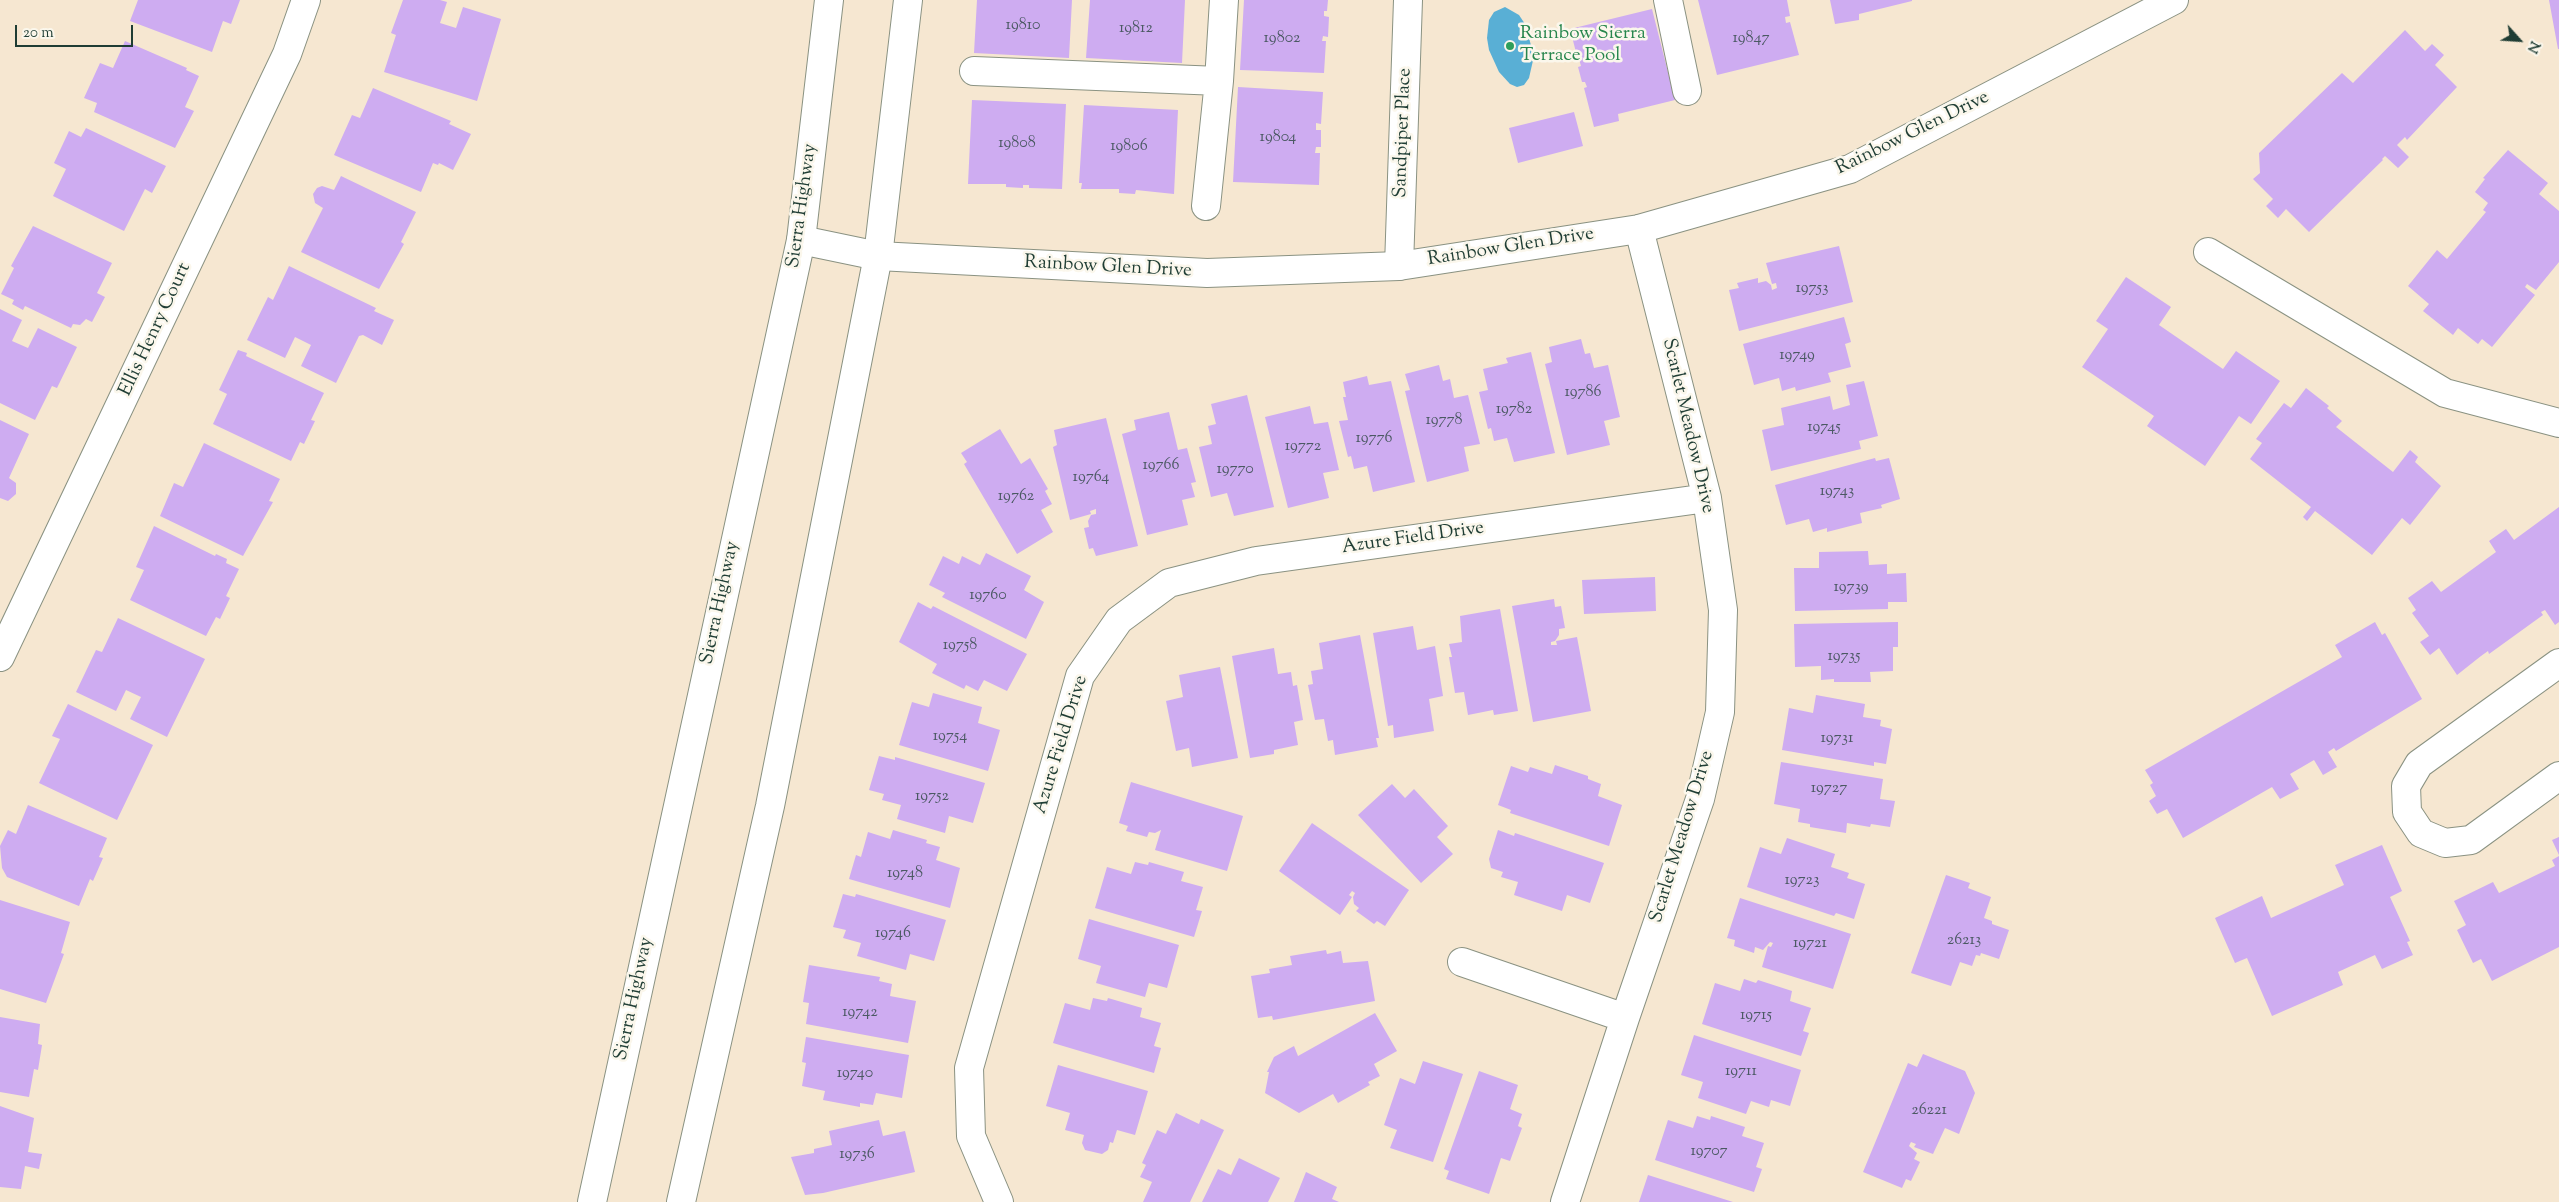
<!DOCTYPE html>
<html>
<head>
<meta charset="utf-8">
<style>
  body { margin:0 }
  #map { position:relative; width:2559px; height:1202px; overflow:hidden; background:#f6e7d1; font-family:"Sorts Mill Goudy",serif }
  canvas { display:block }
  .north { position:absolute; left:2494px; top:15px; width:50px; height:50px; -webkit-text-stroke:4px #fbf7ec; paint-order:stroke; rotate:116deg; font-size:14px; font-weight:700; line-height:20px; text-align:center; color:#1f3d34 }
  .north::after { content:''; display:block; margin:auto; width:18px; height:22px; background:#1f3d34; clip-path:polygon(50% 0,100% 100%,50% 72%,0 100%) }
  .scale { position:absolute; left:15px; top:25px; width:118px; height:22px; box-sizing:border-box; border:2px solid #1f3d34; border-top:0; padding-left:6px; font-size:15px; line-height:18px; white-space:nowrap; color:#1f3d34; -webkit-text-stroke:4px #fbf7ec; paint-order:stroke }
</style>
</head>
<body>
<div id="map">
<canvas width="2559" height="1202"></canvas>
<div class="north">N</div>
<div class="scale">20 m</div>
</div>
<script>
const ctx = document.querySelector('canvas').getContext('2d');
ctx.lineJoin = 'round';
function paint(path, color) { ctx.fillStyle = color; ctx.fill(path, 'evenodd'); }
const toPath = rows => new Path2D(rows.map(r => 'M' + r).join(''));
function strokePath(path, color, width, dash) { ctx.strokeStyle = color; ctx.lineWidth = width; ctx.lineCap = dash ? 'butt' : 'round'; ctx.setLineDash(dash || []); ctx.stroke(path); }
function write(font, color, halo, rows, align = 'center') {
  ctx.font = font + ' "Sorts Mill Goudy",serif'; ctx.lineWidth = 5; ctx.setLineDash([]); ctx.textBaseline = 'middle'; ctx.strokeStyle = halo; ctx.fillStyle = color; for (const [text, x, y, turn = 0] of rows) {
    ctx.save(); ctx.translate(x, y); ctx.rotate((+turn || 0) * Math.PI / 180); ctx.textAlign = isNaN(turn) ? turn : align; if (halo) ctx.strokeText(text, 0, 0); ctx.fillText(text, 0, 0); ctx.restore();
  }
}
paint(toPath([
  [1505,7,1519,15,1525,24,1534,56,1529,78,1524,85,1517,87,1510,84,1499,72,1489,50,1487,38,1489,20,1494,12]
]), '#59afd5');
paint(toPath([
  [138,0,240,0,231,24,223,21,212,52,130,21],
  [403,0,440,0,447,2,440,23,456,28,463,7,501,19,477,101,384,72,396,35,391,33],
  [977,0,1072,0,1069,58,974,53],
  [1090,0,1185,0,1182,63,1086,58],
  [1244,0,1328,0,1327,11,1324,11,1324,16,1329,17,1328,37,1323,36,1322,41,1326,41,1324,73,1240,70],
  [1698,0,1787,0,1790,16,1785,17,1786,23,1790,22,1799,55,1717,75],
  [1830,0,1912,0,1912,1,1859,14,1859,20,1835,24],
  [2549,0,2559,0,2559,49,2558,49],
  [1652,9,1675,100,1618,114,1619,121,1594,127,1584,88,1587,87,1585,82,1582,82,1578,67,1581,66,1579,59,1578,60,1570,29],
  [2405,30,2425,51,2432,44,2444,55,2435,65,2457,87,2407,140,2405,137,2397,145,2409,157,2398,168,2385,156,2382,159,2383,160,2309,232,2286,209,2278,218,2266,206,2273,199,2253,179,2260,173,2259,153,2342,73,2353,83],
  [125,41,187,68,186,70,199,76,185,107,194,111,175,148,94,112,97,103,84,98,100,63,113,68],
  [1238,87,1323,92,1321,124,1316,123,1316,130,1321,130,1321,147,1316,147,1315,153,1320,153,1319,185,1233,182],
  [373,88,451,121,449,124,471,134,453,170,439,163,438,165,433,163,421,192,334,155,352,115,360,118],
  [972,100,1066,104,1062,189,1029,188,1029,185,1023,185,1023,188,1006,187,1006,184,968,184],
  [1084,105,1178,110,1174,194,1136,190,1135,194,1119,193,1119,189,1081,189,1082,183,1079,183],
  [1574,112,1583,146,1518,163,1509,128],
  [86,128,166,166,152,193,145,189,124,231,53,196,66,169,54,163,69,131,81,137],
  [2508,150,2548,183,2539,194,2559,211,2559,262,2536,290,2527,284,2525,287,2535,295,2492,347,2482,339,2478,344,2458,328,2453,335,2423,311,2429,304,2408,286,2437,250,2447,259,2486,212,2483,210,2488,203,2475,192,2485,179,2483,178],
  [341,176,416,212,401,242,404,244,379,289,301,252,323,208,315,203,313,194,317,188,322,186,334,190],
  [33,226,112,263,97,293,105,297,92,322,86,319,80,325,73,324,71,328,25,306,23,310,12,304,14,300,1,294,14,268,11,266],
  [1839,246,1853,302,1739,331,1729,290,1739,288,1737,283,1758,278,1758,283,1766,281,1771,285,1772,290,1777,288,1776,283,1772,284,1766,263],
  [289,266,376,308,374,311,394,320,382,345,363,335,359,336,336,383,301,366,311,345,295,337,285,358,247,340,268,297,273,300],
  [2126,277,2171,307,2159,325,2223,369,2236,351,2280,381,2251,424,2239,416,2205,466,2147,426,2154,416,2082,367,2108,329,2096,321],
  [0,309,22,320,12,341,28,348,38,328,77,347,57,388,52,386,35,420,0,403],
  [1844,317,1851,342,1845,344,1851,367,1828,373,1831,382,1796,391,1795,387,1782,391,1779,378,1754,385,1743,344],
  [1581,339,1585,354,1590,353,1594,368,1608,365,1620,417,1604,421,1610,445,1567,455,1545,364,1552,362,1549,347],
  [238,350,247,353,246,356,324,393,311,420,315,421,304,444,300,442,291,461,213,424,227,394,219,390],
  [1531,352,1555,453,1514,462,1507,438,1494,441,1491,428,1488,429,1479,392,1488,390,1483,369,1508,363,1506,358],
  [1439,365,1443,381,1450,379,1454,398,1468,395,1480,444,1464,447,1469,471,1427,482,1405,391,1410,390,1405,374],
  [1367,376,1369,385,1391,381,1415,482,1373,492,1367,466,1354,469,1351,456,1348,457,1339,421,1348,420,1343,397,1346,397,1343,382],
  [1864,381,1878,436,1859,441,1861,449,1771,471,1762,430,1784,425,1781,408,1830,396,1833,410,1850,405,1846,385],
  [2306,388,2329,406,2327,408,2342,421,2336,427,2393,472,2410,450,2418,457,2415,462,2441,486,2410,525,2402,518,2372,555,2315,511,2307,521,2303,517,2311,507,2250,459,2262,443,2256,439,2284,403,2291,408],
  [1247,395,1274,507,1234,516,1227,493,1211,497,1199,447,1212,444,1208,426,1216,424,1211,404],
  [1310,406,1314,424,1328,422,1339,470,1323,473,1329,498,1288,508,1265,417],
  [1169,412,1178,450,1187,448,1196,482,1191,483,1195,497,1182,500,1188,525,1147,535,1122,434,1136,430,1134,420],
  [1106,418,1138,546,1096,556,1093,548,1089,549,1084,528,1089,527,1088,521,1091,515,1096,514,1096,509,1090,511,1091,514,1070,520,1053,447,1057,445,1054,430],
  [0,420,29,434,9,478,16,483,16,494,8,501,0,498],
  [1000,429,1021,464,1030,458,1048,489,1045,491,1052,504,1041,510,1053,532,1017,554,964,464,967,462,961,453],
  [204,443,280,479,269,501,273,502,243,556,160,516,174,483,183,487],
  [1875,458,1876,461,1889,458,1900,499,1881,505,1882,508,1860,513,1862,523,1827,532,1827,528,1813,532,1809,519,1786,525,1775,485],
  [2559,507,2559,622,2555,625,2545,610,2541,612,2543,615,2489,654,2488,651,2481,656,2457,675,2439,648,2430,655,2420,642,2429,636,2412,613,2416,610,2408,598,2432,581,2441,592,2496,552,2489,541,2506,529,2514,540],
  [154,526,215,556,216,554,227,559,226,563,239,569,226,596,230,598,220,619,216,617,206,636,130,600,144,570,136,567],
  [1868,551,1869,565,1887,564,1887,574,1906,573,1907,602,1888,602,1888,609,1795,611,1794,568,1819,568,1819,552],
  [986,553,1031,576,1024,590,1044,602,1026,639,942,597,945,593,929,585,943,556,959,564,962,556,980,565],
  [1655,577,1656,611,1584,614,1582,580],
  [1554,599,1555,607,1561,606,1565,628,1559,629,1559,635,1555,641,1551,642,1551,645,1557,645,1556,641,1577,637,1591,711,1533,722,1512,606],
  [918,602,931,609,933,606,1027,654,1007,691,984,680,978,691,966,685,964,689,932,673,937,664,899,642],
  [1500,609,1518,711,1494,715,1493,710,1468,715,1464,692,1455,693,1449,657,1452,657,1449,644,1462,642,1460,616],
  [118,618,205,659,167,737,130,719,141,697,126,690,116,711,76,692,96,650,102,652],
  [1898,622,1898,647,1893,647,1893,671,1870,672,1871,682,1834,682,1834,679,1821,680,1821,666,1795,667,1794,624],
  [2375,622,2382,635,2385,633,2422,699,2336,751,2334,748,2328,752,2337,767,2323,775,2314,760,2290,774,2299,789,2280,799,2272,787,2183,838,2167,809,2157,814,2149,801,2156,796,2150,785,2153,783,2145,770,2342,657,2335,645],
  [1413,626,1417,650,1435,646,1443,696,1429,699,1434,731,1394,738,1393,725,1388,726,1373,633],
  [1360,635,1379,738,1376,738,1378,747,1335,755,1333,740,1328,741,1324,719,1315,720,1308,685,1313,684,1311,671,1323,669,1319,643],
  [1274,648,1278,674,1291,672,1293,686,1297,685,1303,720,1294,722,1298,745,1274,750,1274,754,1250,758,1232,656],
  [1220,667,1238,758,1192,767,1189,748,1176,751,1166,701,1183,697,1179,675],
  [933,693,982,707,978,723,1000,730,988,771,899,745,912,702,929,707],
  [1816,695,1865,704,1863,717,1881,720,1880,726,1892,729,1886,764,1874,762,1874,766,1782,750,1789,708,1813,713],
  [68,704,153,745,117,820,39,783,60,739,52,736],
  [879,756,895,760,895,757,985,783,973,823,949,816,945,833,897,819,901,805,882,800,884,794,869,790],
  [1781,762,1883,779,1880,799,1895,801,1890,827,1871,824,1870,827,1847,823,1846,833,1810,827,1810,824,1798,822,1800,809,1774,804],
  [1555,765,1588,776,1588,779,1601,784,1598,796,1622,805,1609,846,1510,813,1511,810,1498,805,1511,766,1528,772,1530,767,1552,774],
  [1131,782,1243,816,1227,871,1155,850,1161,830,1155,833,1149,832,1147,837,1126,831,1128,826,1119,823],
  [1392,784,1405,798,1414,789,1448,826,1437,837,1453,854,1421,883,1358,815],
  [28,805,107,838,99,857,103,858,93,881,90,879,79,906,7,877,2,868,0,846,8,830,16,834],
  [1312,823,1409,890,1385,926,1377,921,1374,924,1356,911,1359,908,1354,904,1353,897,1355,893,1352,891,1349,895,1352,897,1340,915,1279,871],
  [893,830,927,840,926,843,940,847,936,860,960,868,950,908,849,879,856,855,861,857,868,832,890,839],
  [1498,830,1514,836,1515,833,1604,863,1590,903,1567,895,1562,911,1514,895,1518,882,1501,877,1503,872,1491,868,1489,859],
  [2559,837,2559,855,2552,840],
  [1787,838,1835,854,1831,867,1849,873,1847,878,1865,884,1854,919,1836,913,1834,916,1747,887,1760,847,1781,854],
  [2382,845,2402,891,2390,897,2410,941,2407,942,2413,955,2382,969,2375,955,2338,972,2343,985,2272,1016,2247,958,2235,963,2215,918,2262,896,2271,918,2344,885,2335,865],
  [2559,856,2559,947,2492,981,2481,959,2473,963,2457,930,2466,925,2454,901,2493,882,2499,893,2555,866,2552,860],
  [1135,862,1148,865,1149,862,1184,872,1181,881,1203,887,1196,910,1202,911,1194,937,1095,908,1107,867,1131,874],
  [1946,875,1970,883,1968,888,1991,897,1984,918,1992,921,1992,924,2009,930,1999,959,1981,953,1980,956,1976,955,1972,966,1960,962,1951,986,1911,973],
  [843,894,855,897,856,894,946,920,934,961,910,954,906,970,857,956,861,943,843,938,846,930,833,927],
  [1740,898,1851,934,1833,989,1762,967,1768,946,1771,947,1773,943,1770,942,1763,950,1755,947,1754,953,1734,946,1735,940,1727,938],
  [0,900,70,922,61,953,64,954,46,1003,0,989],
  [1089,919,1179,945,1167,988,1149,983,1145,997,1096,983,1101,966,1078,959],
  [1326,950,1327,954,1341,951,1343,963,1368,961,1375,1001,1273,1020,1272,1016,1258,1018,1251,976,1270,973,1269,969,1292,965,1290,956],
  [809,965,880,977,879,981,892,984,890,996,916,1001,908,1043,806,1024,809,1003,803,1002],
  [1744,979,1756,983,1758,980,1792,991,1790,1001,1811,1008,1803,1031,1809,1033,1801,1056,1702,1024,1715,983,1740,991],
  [1093,998,1107,1001,1108,998,1142,1008,1140,1017,1161,1023,1154,1046,1161,1048,1154,1073,1053,1043,1065,1003,1090,1010],
  [1375,1013,1397,1051,1374,1064,1380,1076,1368,1082,1370,1085,1338,1103,1333,1094,1299,1113,1265,1093,1269,1072,1267,1072,1274,1057,1294,1046,1298,1056],
  [0,1017,40,1024,38,1044,42,1045,38,1070,34,1069,29,1097,0,1092],
  [1694,1035,1801,1070,1790,1106,1771,1100,1769,1107,1751,1101,1746,1114,1698,1098,1703,1082,1681,1075],
  [806,1037,909,1055,902,1098,876,1093,873,1105,860,1103,860,1107,823,1100,825,1091,802,1086,806,1063,802,1062],
  [1923,1054,1965,1071,1975,1093,1959,1134,1945,1128,1933,1154,1914,1147,1916,1144,1911,1142,1909,1146,1917,1153,1914,1159,1920,1162,1911,1181,1906,1179,1902,1188,1863,1172,1908,1063,1917,1067],
  [1423,1061,1463,1074,1433,1162,1390,1148,1397,1130,1384,1125,1400,1078,1415,1084],
  [1058,1065,1148,1091,1135,1135,1117,1130,1113,1143,1110,1142,1108,1150,1102,1154,1085,1150,1082,1143,1084,1135,1065,1130,1070,1113,1046,1106],
  [1479,1071,1518,1085,1510,1109,1522,1114,1518,1126,1522,1128,1510,1161,1501,1158,1489,1194,1446,1179,1449,1171,1444,1169],
  [0,1106,34,1118,28,1152,42,1154,39,1169,25,1166,21,1189,0,1187],
  [1176,1113,1199,1124,1201,1119,1224,1130,1190,1202,1143,1202,1152,1182,1140,1177,1146,1165,1142,1163,1157,1130,1166,1134],
  [1697,1116,1710,1120,1711,1116,1745,1127,1742,1136,1764,1143,1756,1167,1762,1169,1754,1192,1655,1160,1668,1120,1693,1128],
  [879,1120,883,1136,905,1131,915,1172,823,1193,805,1195,791,1157,814,1153,814,1149,832,1145,829,1131],
  [1239,1158,1280,1178,1268,1202,1202,1202,1218,1169,1231,1175],
  [1306,1172,1337,1187,1332,1199,1339,1202,1294,1202],
  [1648,1175,1733,1202,1639,1202]
]), '#ceacf1');
const street = toPath([
  [1668,0,1687,91],
  [974,71,1219,81],
  [1206,206,1219,81,1224,0],
  [2208,252,2445,393,2559,423],
  [1399,266,1408,0],
  [0,657,287,54,306,0],
  [2559,663,2419,764,2406,786,2407,812,2421,833,2445,843,2471,840,2559,776],
  [1462,962,1625,1018],
  [999,1202,971,1136,969,1068,1080,676,1119,620,1169,583,1256,561,1707,498],
  [1565,1202,1625,1018,1700,799,1720,712,1723,610,1707,498,1639,229]
]);
const secondary = toPath([
  [801,240,878,256,1207,273,1399,266,1639,229,1850,169,2174,0]
]);
const primary = toPath([
  [592,1202,801,240,829,0],
  [681,1202,770,806,878,256,908,0]
]);
strokePath(street, '#8a9282', 30);
strokePath(secondary, '#8a9282', 30);
strokePath(primary, '#8a9282', 30);
strokePath(street, '#fff', 28);
strokePath(secondary, '#fff', 28);
strokePath(primary, '#fff', 28);
for (const [x, y, r, color] of [
  [1510,46,5,"#2e9e5b"]
]) { const dot = new Path2D(); dot.arc(x, y, r, 0, 2 * Math.PI); ctx.fillStyle = color; ctx.fill(dot); strokePath(dot, '#fbf7ec', 2); }
write('16px', '#4b5963', null, [
  ["19810",1023,26],
  ["19812",1136,29],
  ["19802",1282,39],
  ["19847",1751,39],
  ["19804",1278,138],
  ["19808",1017,144],
  ["19806",1129,147],
  ["19753",1812,289],
  ["19749",1797,356],
  ["19786",1583,393],
  ["19782",1514,410],
  ["19778",1444,421],
  ["19745",1824,428],
  ["19776",1374,439],
  ["19772",1303,447],
  ["19766",1161,466],
  ["19770",1235,470],
  ["19764",1091,478],
  ["19743",1837,492],
  ["19762",1016,497],
  ["19739",1851,588],
  ["19760",988,596],
  ["19758",960,646],
  ["19735",1844,657],
  ["19754",950,737],
  ["19731",1837,739],
  ["19727",1829,789],
  ["19752",932,797],
  ["19748",905,874],
  ["19723",1802,881],
  ["19746",893,934],
  ["26213",1964,941],
  ["19721",1810,944],
  ["19742",860,1013],
  ["19715",1756,1016],
  ["19711",1741,1072],
  ["19740",855,1074],
  ["26221",1929,1111],
  ["19707",1709,1152],
  ["19736",857,1155]
]);
write('19px', '#27864d', '#fbf7ec', [
  ["Rainbow Sierra",1520,35],
  ["Terrace Pool",1520,57]
], 'left');
write('19px', '#1f3d34', '#fbf7ec', [
  ["Sandpiper Place",1404,133,-88],
  ["Rainbow Glen Drive",1913,134,-26],
  ["Sierra Highway",803,206,-82],
  ["Rainbow Glen Drive",1511,248,-9],
  ["Rainbow Glen Drive",1108,268,3],
  ["Ellis Henry Court",156,330,-65],
  ["Scarlet Meadow Drive",1687,426,77],
  ["Azure Field Drive",1413,539,-8],
  ["Sierra Highway",721,603,-78],
  ["Azure Field Drive",1062,745,-73],
  ["Scarlet Meadow Drive",1683,837,-73],
  ["Sierra Highway",635,999,-78]
]);
</script>
</body>
</html>
